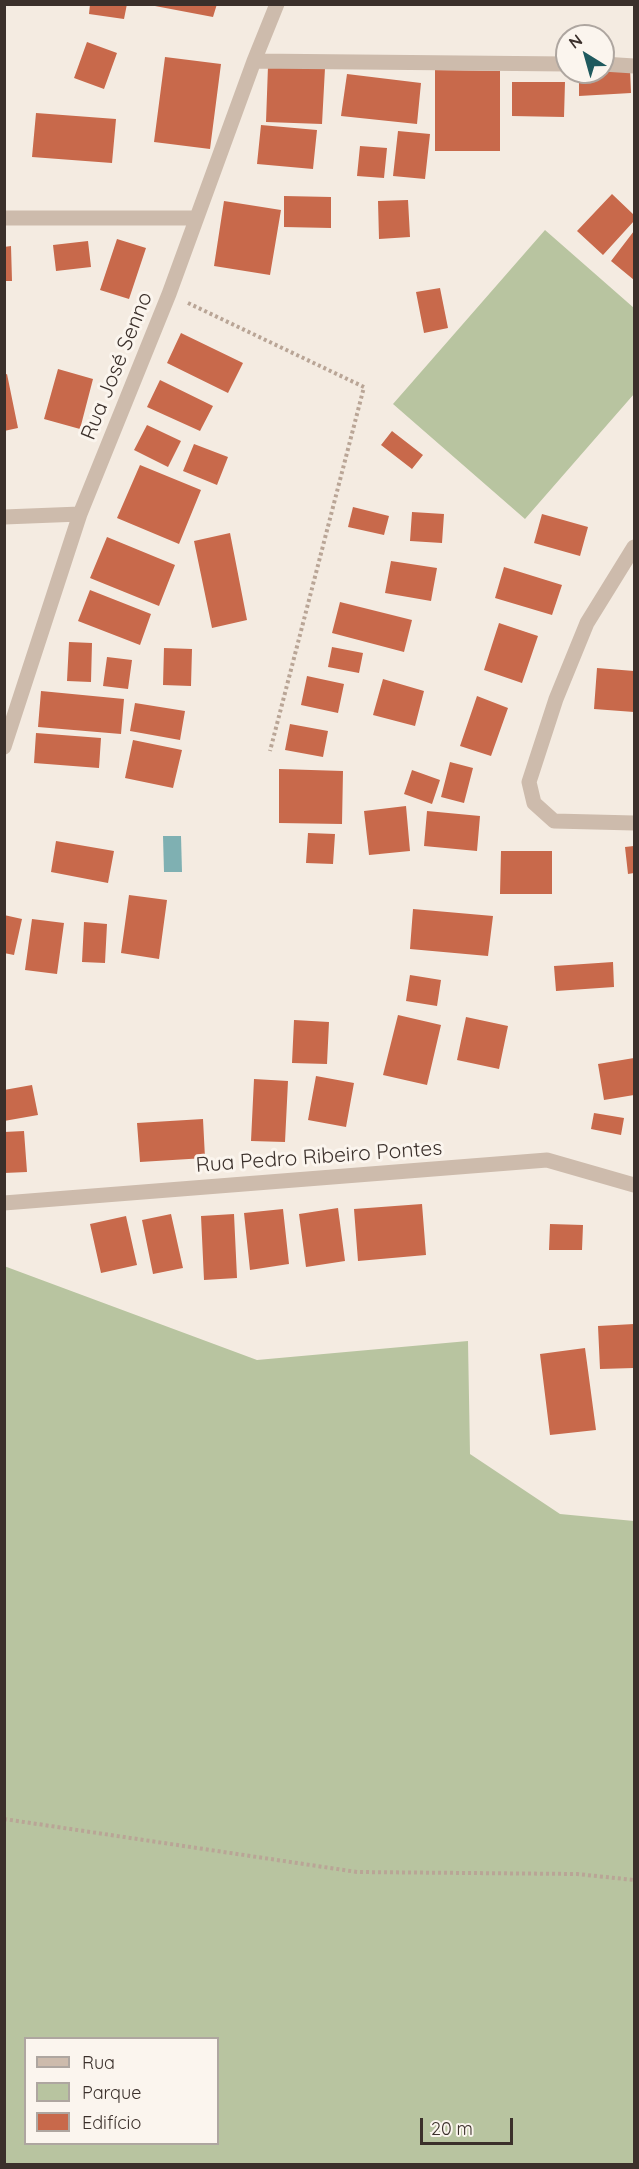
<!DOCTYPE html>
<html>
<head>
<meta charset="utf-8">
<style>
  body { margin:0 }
  #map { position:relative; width:639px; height:2169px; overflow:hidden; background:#f4ebe1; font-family:Quicksand,sans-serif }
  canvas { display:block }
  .frame { position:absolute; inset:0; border:6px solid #3b302b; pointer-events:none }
  .legend { position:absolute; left:24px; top:2037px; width:195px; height:108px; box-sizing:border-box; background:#fbf5ee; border:2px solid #aea6a0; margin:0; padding:8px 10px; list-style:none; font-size:18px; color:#3b302b }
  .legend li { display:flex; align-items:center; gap:12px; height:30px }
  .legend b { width:30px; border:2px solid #aea6a0 }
  .north { position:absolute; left:555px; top:24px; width:60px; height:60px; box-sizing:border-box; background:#fbf5ee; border:2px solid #aea6a0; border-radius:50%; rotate:323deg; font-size:16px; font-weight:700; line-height:24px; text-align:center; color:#3b302b }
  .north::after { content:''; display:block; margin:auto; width:21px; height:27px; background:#1f5a5e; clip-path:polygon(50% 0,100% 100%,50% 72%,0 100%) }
  .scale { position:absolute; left:420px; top:2118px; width:93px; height:27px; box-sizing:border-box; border:3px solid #3b302b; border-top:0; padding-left:8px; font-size:18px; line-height:21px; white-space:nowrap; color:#3b302b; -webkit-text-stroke:4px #fbf5ee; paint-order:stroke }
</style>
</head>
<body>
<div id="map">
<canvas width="639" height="2169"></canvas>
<div class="frame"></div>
<ul class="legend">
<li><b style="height:8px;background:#cdbbac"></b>Rua</li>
<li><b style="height:16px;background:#b8c4a0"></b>Parque</li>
<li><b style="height:16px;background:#c8694b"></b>Edifício</li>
</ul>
<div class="north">N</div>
<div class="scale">20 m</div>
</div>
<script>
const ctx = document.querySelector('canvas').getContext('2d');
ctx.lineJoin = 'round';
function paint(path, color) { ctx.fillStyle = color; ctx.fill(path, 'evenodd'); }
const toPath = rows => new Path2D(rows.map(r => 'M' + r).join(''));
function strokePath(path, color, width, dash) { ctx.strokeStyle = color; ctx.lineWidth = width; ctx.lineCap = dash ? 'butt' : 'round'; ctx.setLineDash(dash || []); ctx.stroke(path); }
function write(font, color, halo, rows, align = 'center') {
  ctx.font = font + ' Quicksand,sans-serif'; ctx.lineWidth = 6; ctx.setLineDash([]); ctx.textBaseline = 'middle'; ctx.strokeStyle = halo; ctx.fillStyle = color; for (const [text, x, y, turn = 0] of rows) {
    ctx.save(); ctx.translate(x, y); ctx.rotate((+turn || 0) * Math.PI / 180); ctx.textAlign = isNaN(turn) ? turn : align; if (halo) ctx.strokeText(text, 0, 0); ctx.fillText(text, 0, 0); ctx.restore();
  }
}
paint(toPath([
  [545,230,634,308,634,394,525,519,393,404],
  [4,1266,257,1360,468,1341,470,1454,560,1514,634,1521,634,2164,5,2164],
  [26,2038,218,2038,218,2144,26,2144]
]), '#b8c4a0');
paint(toPath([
  [163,836,181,836,182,872,164,872]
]), '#7fb0b2');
paint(toPath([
  [90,4,127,4,124,19,89,14],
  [155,4,217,4,213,17,155,6],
  [87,42,117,53,104,89,74,78],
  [165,57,221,64,210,149,154,142],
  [268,66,325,68,322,124,266,122],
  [630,68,631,93,579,96,579,72,603,72,603,69],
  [435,70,500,71,500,151,435,151],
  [347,74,421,83,417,124,341,116],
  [512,82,565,82,564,117,512,116],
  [36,113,116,119,112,163,32,157],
  [261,125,317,130,313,169,257,164],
  [398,131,430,134,425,179,393,176],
  [360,146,387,148,384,178,357,176],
  [612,194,634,215,634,221,603,255,577,231],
  [284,196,331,197,331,228,284,227],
  [408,200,410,237,379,239,378,201],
  [224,201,281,210,270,275,214,266],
  [634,231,634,280,611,261],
  [117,239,146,248,129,299,100,290],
  [88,241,91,267,56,271,53,245],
  [11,246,12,281,4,281,4,247],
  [440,288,448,328,424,333,416,292],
  [181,333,243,363,228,393,167,363],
  [58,369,93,379,80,429,44,419],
  [7,374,18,428,4,431,4,375],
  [160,380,213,406,200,431,147,407],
  [147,425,181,441,168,467,134,450],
  [392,431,423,455,412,469,381,445],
  [194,444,228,457,217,485,183,471],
  [140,465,201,490,179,544,117,518],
  [353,507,389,516,384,535,348,527],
  [412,512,444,514,442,543,410,541],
  [542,514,588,527,580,556,534,543],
  [230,533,247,620,212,628,194,541],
  [107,537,175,565,159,606,90,578],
  [391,561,437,568,431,601,385,593],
  [504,567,562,585,552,615,495,598],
  [90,590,151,614,140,645,78,621],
  [340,602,412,620,404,652,332,633],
  [499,623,538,636,522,683,484,670],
  [69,642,92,643,91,682,67,681],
  [332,647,363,653,359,673,328,667],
  [164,648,192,649,191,686,163,685],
  [107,657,132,660,128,689,103,686],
  [597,668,634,671,634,712,594,709],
  [307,676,344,684,338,713,301,705],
  [383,679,424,691,415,726,373,715],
  [41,691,124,699,121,734,38,727],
  [477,696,508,708,491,756,460,746],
  [135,703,185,711,180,740,130,731],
  [290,724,328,731,323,757,285,750],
  [36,733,101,738,99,768,34,763],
  [133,740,182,750,173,788,125,778],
  [450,762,473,768,464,803,441,797],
  [279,769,343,771,342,824,279,823],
  [412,770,440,780,432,804,404,794],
  [406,806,410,851,369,855,364,811],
  [427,811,480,816,477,851,424,846],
  [308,833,335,834,333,864,306,863],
  [56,841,114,851,108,883,51,872],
  [634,846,634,873,628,874,625,847],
  [501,851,552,851,552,894,500,894],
  [129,895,167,900,159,959,121,953],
  [413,909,493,916,488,956,410,949],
  [4,915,22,919,14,955,4,953],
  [32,919,64,923,57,974,25,970],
  [84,922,107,924,105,963,82,962],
  [613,962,614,987,556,991,554,966],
  [410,975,441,980,437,1006,406,1001],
  [398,1015,441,1025,427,1085,383,1075],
  [466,1017,508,1026,499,1069,457,1060],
  [294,1020,329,1022,327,1064,292,1063],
  [634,1058,634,1095,604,1100,598,1064],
  [316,1076,354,1083,346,1127,308,1120],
  [254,1079,288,1081,285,1142,251,1141],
  [32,1085,38,1115,4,1121,4,1090],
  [594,1113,624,1118,621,1135,591,1129],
  [203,1119,205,1158,140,1162,137,1123],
  [24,1131,27,1172,4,1173,4,1132],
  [422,1204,426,1255,358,1261,354,1209],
  [338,1208,345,1261,306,1267,299,1214],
  [283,1209,289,1264,250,1270,244,1213],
  [171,1214,183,1268,153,1274,142,1220],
  [234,1214,237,1278,204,1280,201,1216],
  [126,1216,137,1265,101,1273,90,1224],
  [550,1224,583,1225,582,1250,549,1250],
  [634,1324,634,1368,600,1369,598,1326],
  [585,1348,596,1430,550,1435,540,1354]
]), '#c8694b');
strokePath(toPath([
  [188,303,364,387,270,751],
  [4,1819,357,1872,577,1874,634,1880]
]), '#b9a596', 4, [3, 3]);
strokePath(toPath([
  [254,61,567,64],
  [603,64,634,66],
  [4,218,196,218],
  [4,517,80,514],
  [634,547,587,623,556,699,529,782,534,803,554,821,634,823],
  [4,747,80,514,169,294,254,61,277,4],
  [4,1203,547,1160,634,1185]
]), '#cdbbac', 15);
write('21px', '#3b302b', '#fbf5ee', [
  ["Rua José Senno",117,366,-68],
  ["Rua Pedro Ribeiro Pontes",319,1157,-4]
]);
</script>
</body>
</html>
